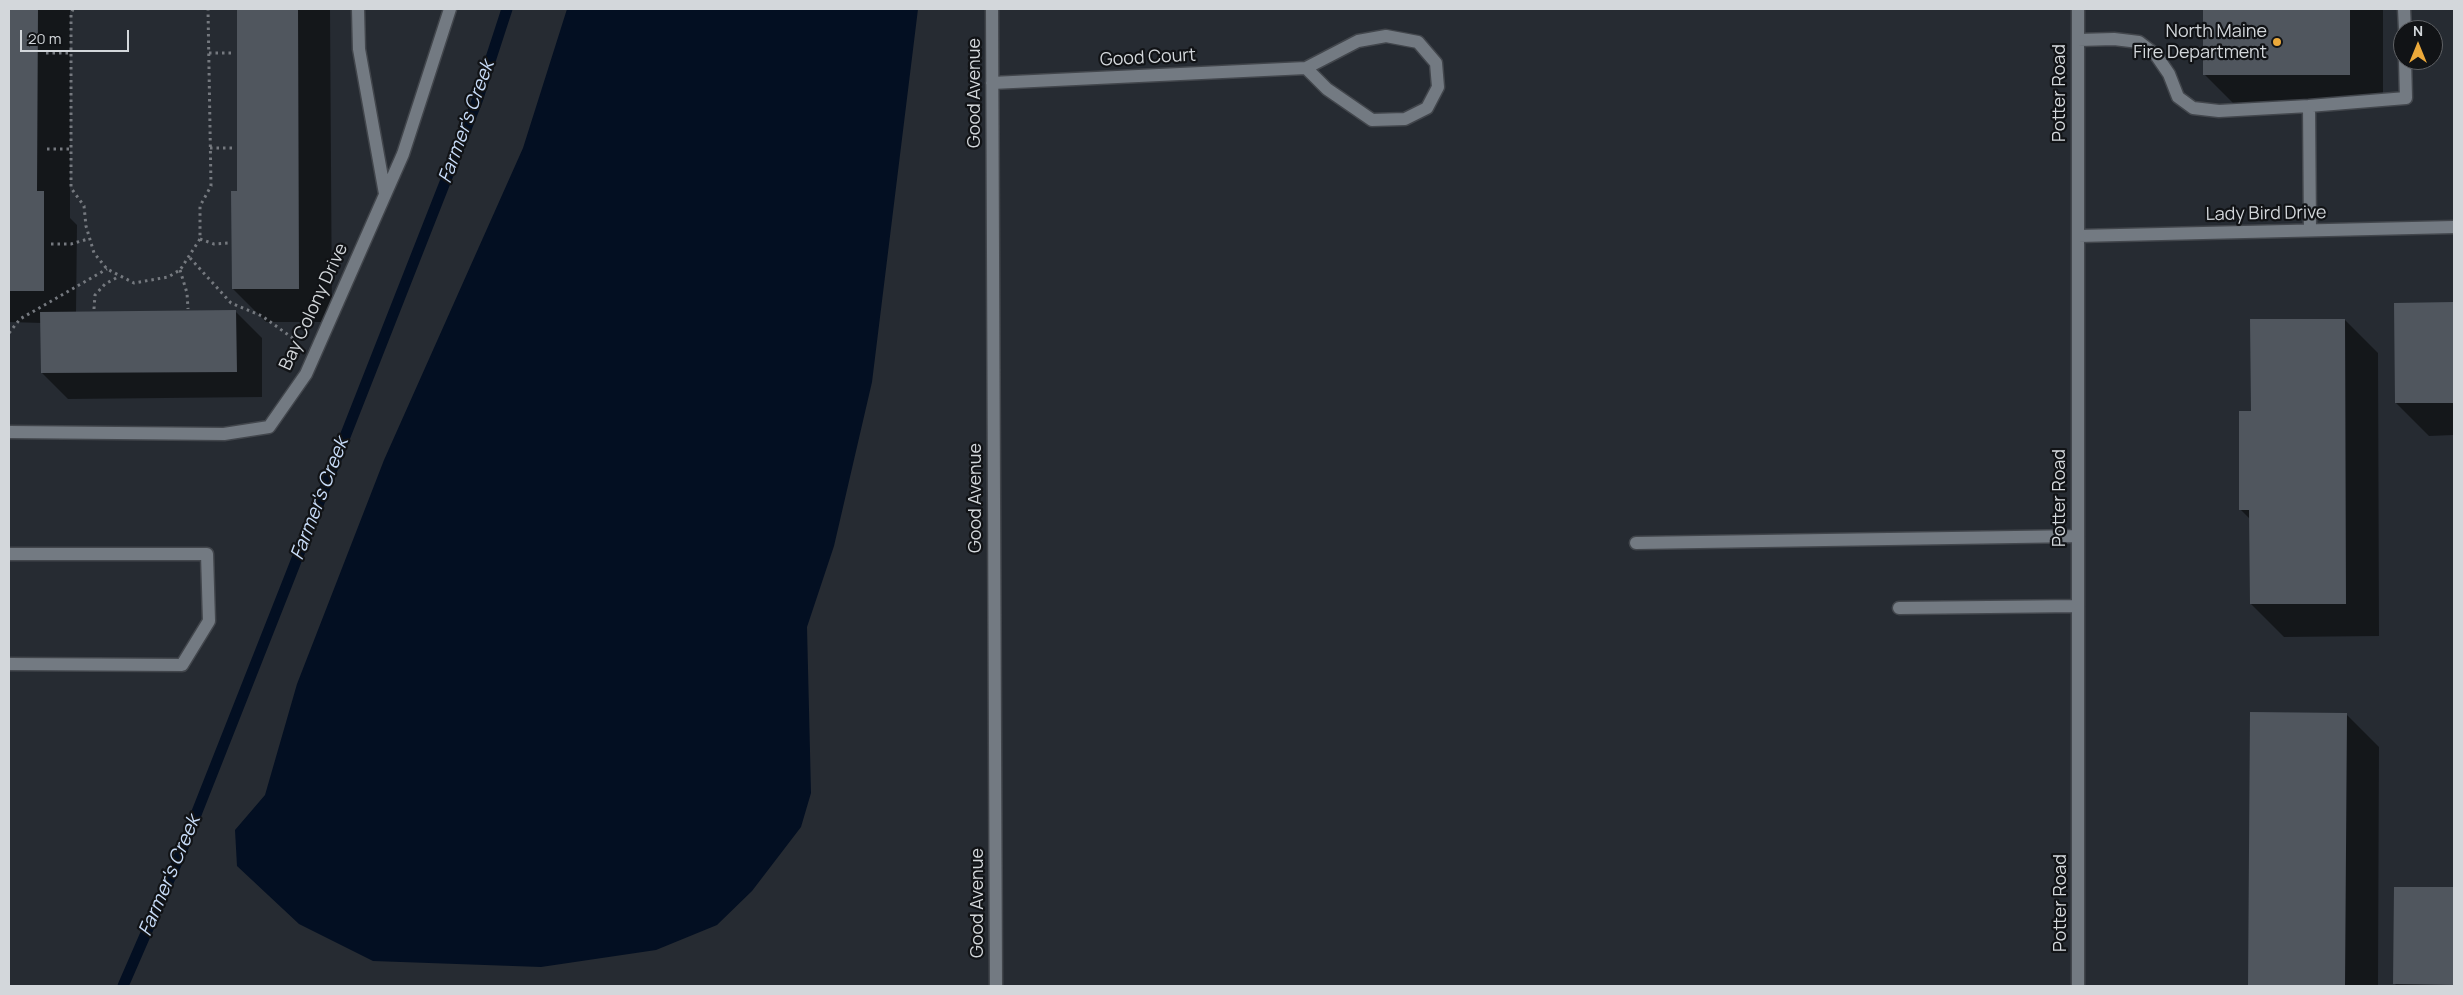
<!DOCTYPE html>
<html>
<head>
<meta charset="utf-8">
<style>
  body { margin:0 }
  #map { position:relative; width:2463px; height:995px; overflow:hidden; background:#262b32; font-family:Manrope,sans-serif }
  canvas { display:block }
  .frame { position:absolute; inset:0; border:10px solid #d3d7db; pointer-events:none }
  .north { position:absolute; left:2393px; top:20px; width:50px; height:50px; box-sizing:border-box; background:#111316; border:1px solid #5f6165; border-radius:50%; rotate:0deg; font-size:14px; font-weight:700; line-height:20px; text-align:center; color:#d3d7db }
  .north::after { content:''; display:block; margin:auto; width:18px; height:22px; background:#eca93a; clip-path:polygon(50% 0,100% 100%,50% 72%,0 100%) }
  .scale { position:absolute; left:20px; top:30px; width:109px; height:22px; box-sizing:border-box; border:2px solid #d3d7db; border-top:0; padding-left:6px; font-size:15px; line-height:18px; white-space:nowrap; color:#d3d7db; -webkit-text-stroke:4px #111316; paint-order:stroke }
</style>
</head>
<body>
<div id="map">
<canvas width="2463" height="995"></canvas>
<div class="frame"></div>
<div class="north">N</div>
<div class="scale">20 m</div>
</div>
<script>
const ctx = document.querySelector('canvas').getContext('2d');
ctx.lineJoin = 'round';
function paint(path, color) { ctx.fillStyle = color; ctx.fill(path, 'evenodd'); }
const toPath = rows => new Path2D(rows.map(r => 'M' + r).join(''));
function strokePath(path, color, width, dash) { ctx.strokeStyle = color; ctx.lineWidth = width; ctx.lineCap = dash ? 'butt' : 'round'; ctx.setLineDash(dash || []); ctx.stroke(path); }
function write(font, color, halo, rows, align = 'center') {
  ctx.font = font + ' Manrope,sans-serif'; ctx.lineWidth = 4.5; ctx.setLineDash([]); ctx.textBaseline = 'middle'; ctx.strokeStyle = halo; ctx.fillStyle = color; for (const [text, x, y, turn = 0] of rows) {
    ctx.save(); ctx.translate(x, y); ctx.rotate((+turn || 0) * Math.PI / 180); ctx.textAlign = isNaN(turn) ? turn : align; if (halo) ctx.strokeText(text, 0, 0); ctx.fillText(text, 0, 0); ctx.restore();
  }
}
paint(toPath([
  [567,9,918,9,872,382,834,546,807,627,811,793,801,827,752,891,717,925,656,950,541,967,373,961,299,924,237,866,235,830,265,795,297,684,384,460,523,148]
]), '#030f22');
paint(toPath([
  [9,9,70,9,70,218,77,225,76,313,236,312,262,338,262,397,68,399,42,373,42,323,9,322],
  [238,9,330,9,332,322,266,322,233,289,239,192],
  [2204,9,2383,9,2383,107,2237,107,2204,74],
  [2396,304,2454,304,2454,435,2429,436,2396,403],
  [2345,320,2378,353,2379,636,2284,637,2251,604,2251,520,2240,509,2252,412],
  [2251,713,2346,714,2379,747,2378,986,2250,986],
  [2396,888,2454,889,2454,986,2397,986,2395,984]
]), '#0007');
strokePath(toPath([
  [123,986,180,855,287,584,477,101,507,9]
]), '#030f22', 11);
paint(toPath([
  [9,9,38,9,37,191,44,191,44,291,9,291],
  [237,9,298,9,299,289,232,289,231,191,237,191],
  [2203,9,2350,9,2350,75,2203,75],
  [2454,302,2454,403,2395,403,2394,303],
  [236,310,237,372,41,373,40,312],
  [2250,319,2345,319,2346,604,2250,604,2249,510,2239,510,2239,411,2251,411],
  [2250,712,2347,713,2345,986,2248,986],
  [2394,887,2454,887,2454,985,2393,984]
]), '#50565e');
const minor = toPath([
  [358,9,359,49,385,194],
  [992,9,996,986],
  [2078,9,2078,986],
  [2404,9,2405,30],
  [2078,40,2114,39,2139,42,2156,55,2169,74,2178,97,2193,108,2219,111,2309,106],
  [992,83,1306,68,1327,89,1372,120,1405,119,1427,108,1438,87,1436,63,1418,42,1386,36,1358,41,1306,68],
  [2310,230,2309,106,2406,98,2405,60],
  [2078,236,2454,227],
  [9,432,224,434,269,427,306,374,403,154,450,9],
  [1636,543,2078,536],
  [9,554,207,554,209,621,182,665,9,664],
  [1899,608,2078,606]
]);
strokePath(minor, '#42464c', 15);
strokePath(toPath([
  [73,9,71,14,71,188,84,206,86,226,94,253,107,269,134,283,168,277,180,270,200,239,200,206,211,186,208,9],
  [46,53,71,53],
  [209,53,232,53],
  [210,148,234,148],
  [47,149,71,149],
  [200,239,214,244,229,243],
  [51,244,71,244,88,239],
  [190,258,231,303,262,316,294,339],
  [180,270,187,293,188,309],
  [94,309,95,295,105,284,118,277],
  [9,333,20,319,107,269]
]), '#75797f', 3, [2.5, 4]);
strokePath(minor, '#737a82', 12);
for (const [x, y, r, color] of [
  [2277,42,5,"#eca93a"]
]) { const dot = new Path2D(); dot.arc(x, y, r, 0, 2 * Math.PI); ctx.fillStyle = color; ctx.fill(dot); strokePath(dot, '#111316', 2); }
write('18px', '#d3d7db', '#111316', [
  ["North Maine",2267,32],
  ["Fire Department",2267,53]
], 'right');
write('18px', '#d3d7db', '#111316', [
  ["Good Court",1148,58,-3],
  ["Good Avenue",975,93,-90],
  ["Potter Road",2060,93,-90],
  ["Lady Bird Drive",2266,214,-1],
  ["Bay Colony Drive",314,307,-65],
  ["Good Avenue",976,498,-90],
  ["Potter Road",2060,498,-90],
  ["Good Avenue",978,903,-90],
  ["Potter Road",2061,903,-90]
]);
write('italic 19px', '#c7dbf7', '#111316', [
  ["Farmer's Creek",467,122,-70],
  ["Farmer's Creek",320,499,-69],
  ["Farmer's Creek",170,876,-67]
]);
</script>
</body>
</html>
